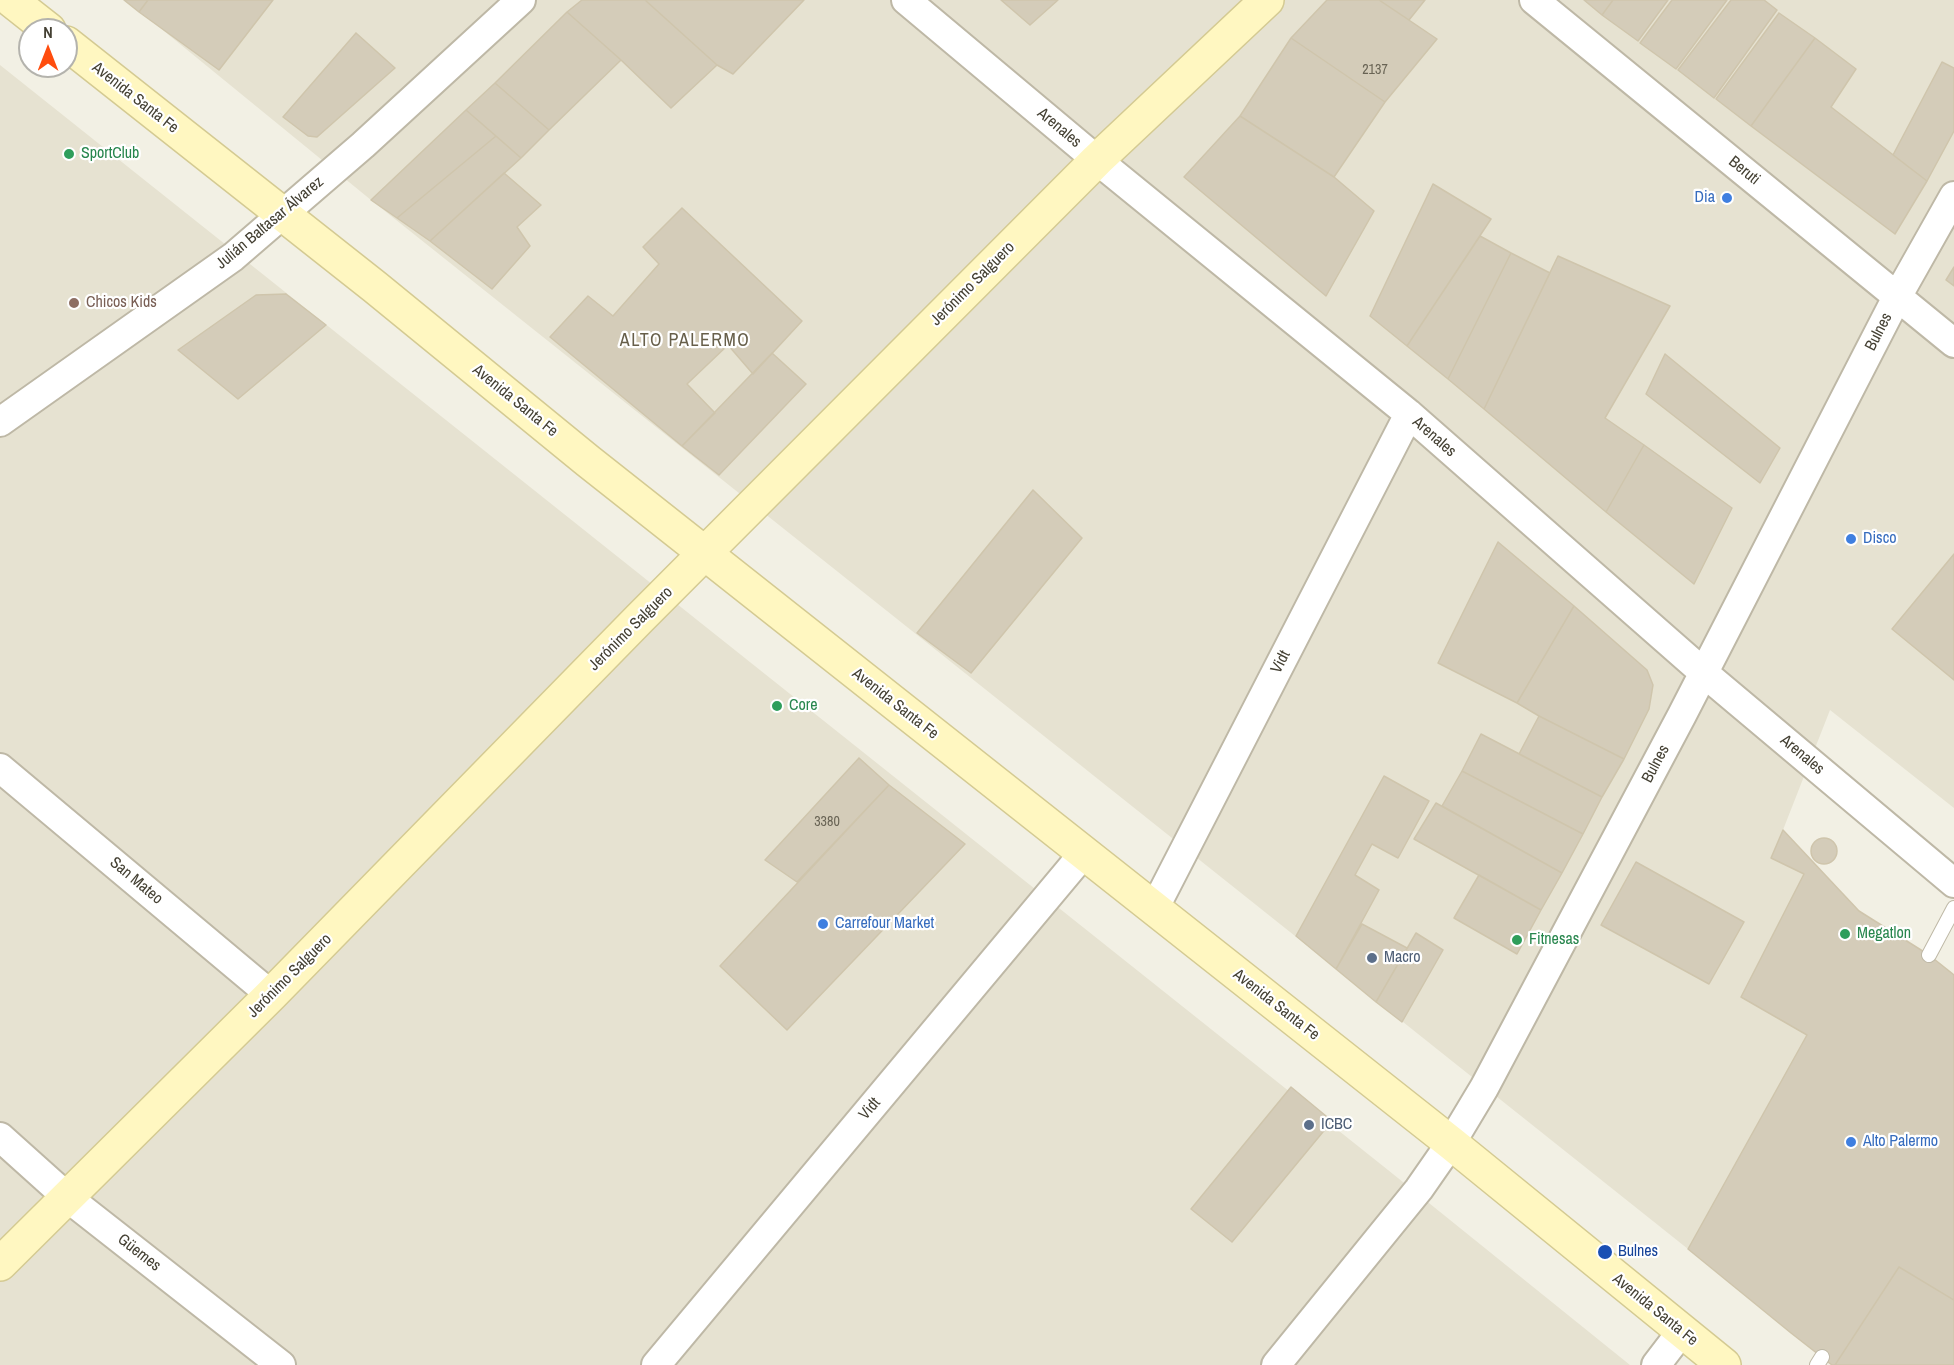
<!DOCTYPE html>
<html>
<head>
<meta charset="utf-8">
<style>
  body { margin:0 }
  #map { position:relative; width:1954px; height:1365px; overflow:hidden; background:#f2f0e4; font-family:"Archivo Narrow",sans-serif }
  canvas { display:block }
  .north { position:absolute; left:18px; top:18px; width:60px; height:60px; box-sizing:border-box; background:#fff; border:2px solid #b4b3ad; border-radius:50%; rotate:0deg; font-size:16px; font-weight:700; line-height:24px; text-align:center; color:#444033 }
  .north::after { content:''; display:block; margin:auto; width:21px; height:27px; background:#ff4d0e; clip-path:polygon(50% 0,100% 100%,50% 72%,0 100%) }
</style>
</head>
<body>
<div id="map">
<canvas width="1954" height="1365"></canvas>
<div class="north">N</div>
</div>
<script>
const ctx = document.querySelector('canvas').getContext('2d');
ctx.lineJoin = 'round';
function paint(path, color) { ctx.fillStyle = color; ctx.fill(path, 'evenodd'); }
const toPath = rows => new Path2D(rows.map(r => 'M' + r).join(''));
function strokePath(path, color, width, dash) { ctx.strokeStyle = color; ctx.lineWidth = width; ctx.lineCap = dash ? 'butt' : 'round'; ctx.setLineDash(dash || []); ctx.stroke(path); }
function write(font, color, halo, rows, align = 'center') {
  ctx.font = font + ' "Archivo Narrow",sans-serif'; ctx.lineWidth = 4.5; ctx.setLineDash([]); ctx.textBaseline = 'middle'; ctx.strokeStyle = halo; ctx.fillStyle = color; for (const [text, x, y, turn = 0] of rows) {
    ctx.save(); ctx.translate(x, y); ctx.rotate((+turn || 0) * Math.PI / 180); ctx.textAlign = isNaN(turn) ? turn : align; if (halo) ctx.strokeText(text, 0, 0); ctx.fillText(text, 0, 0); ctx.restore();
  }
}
paint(toPath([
  [126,0,1954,0,1954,808,1830,710,1772,858,1804,874,1742,997,1807,1035,1688,1249,371,200],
  [0,65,1388,1170,1630,1365,0,1365]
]), '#e6e2d1');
const building = toPath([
  [124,0,148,0,139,12,124,0],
  [148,0,273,0,219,70,139,12,148,0],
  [582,0,645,0,717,65,671,108,621,60,567,12,582,0],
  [645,0,804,0,733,74,717,65,645,0],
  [1001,0,1058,0,1030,25,1001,0],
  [1327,0,1379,0,1437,39,1385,102,1291,38,1327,0],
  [1379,0,1425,0,1409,20,1379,0],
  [1584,0,1613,0,1602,15,1584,0],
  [1613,0,1668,0,1638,41,1602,15,1613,0],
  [1672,0,1727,0,1676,69,1640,43,1672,0],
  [1731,0,1764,0,1777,10,1714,98,1678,70,1731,0],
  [567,12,621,60,549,130,495,83,567,12],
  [1779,13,1815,38,1751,126,1716,99,1779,13],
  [356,33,395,68,317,137,308,136,283,117,356,33],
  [1291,38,1385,102,1334,177,1240,116,1291,38],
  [1815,38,1856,69,1831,107,1927,181,1895,234,1751,126,1815,38],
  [1942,62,1954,68,1954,131,1927,181,1893,155,1942,62],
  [495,83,549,130,521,158,466,110,495,83],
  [466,110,496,136,397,218,371,200,466,110],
  [1240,116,1334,177,1374,211,1326,296,1184,177,1240,116],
  [496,136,521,158,430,241,397,218,496,136],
  [504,173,541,205,517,227,530,246,492,289,430,241,504,173],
  [1433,184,1491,219,1407,346,1370,316,1433,184],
  [682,208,802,321,753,374,728,345,687,384,715,413,682,446,550,337,588,296,613,316,659,264,643,247,682,208],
  [1480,236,1511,253,1448,379,1407,346,1480,236],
  [1511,253,1550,273,1484,409,1448,379,1511,253],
  [1558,256,1670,306,1605,418,1644,445,1606,512,1484,409,1558,256],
  [1954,267,1954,286,1946,280,1954,267],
  [286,294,326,325,238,399,178,350,256,295,286,294],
  [772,353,806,384,719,475,682,446,772,353],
  [1665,354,1780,448,1760,483,1646,394,1665,354],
  [1644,445,1732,508,1694,584,1606,512,1644,445],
  [1033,490,1082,538,971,673,917,633,1033,490],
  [1498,542,1574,606,1517,703,1438,663,1498,542],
  [1954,554,1954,680,1892,629,1954,554],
  [1574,606,1647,670,1653,685,1649,709,1624,759,1539,716,1517,703,1574,606],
  [1539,716,1624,759,1602,797,1519,754,1539,716],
  [1481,734,1602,797,1583,834,1462,771,1481,734],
  [859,758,889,785,797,882,765,860,859,758],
  [1462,771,1583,834,1562,873,1442,806,1462,771],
  [1384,776,1429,801,1398,858,1372,844,1355,875,1379,890,1336,969,1296,936,1384,776],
  [889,785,965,844,787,1030,720,966,889,785],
  [1436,803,1562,873,1541,910,1414,839,1436,803],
  [1783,830,1859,911,1929,955,1954,975,1954,1300,1899,1267,1835,1365,1832,1365,1791,1333,1688,1249,1807,1035,1741,997,1804,874,1771,858,1783,830],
  '1811 851a13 13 0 1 1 26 0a13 13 0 1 1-26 0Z',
  [1636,862,1744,922,1709,984,1601,925,1636,862],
  [1479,875,1541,910,1517,954,1454,918,1479,875],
  [1362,924,1407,948,1376,1002,1336,969,1362,924],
  [1416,933,1443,950,1402,1022,1376,1002,1416,933],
  [1291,1087,1332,1121,1232,1242,1191,1209,1291,1087],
  [1899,1267,1954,1300,1954,1365,1835,1365,1899,1267]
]);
paint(building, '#d4ccb9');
strokePath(building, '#cfc5ac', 1.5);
const lane = toPath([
  [1929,955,1954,908],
  [1817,1365,1822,1357]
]);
const street = toPath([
  [906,0,1097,160,1409,414,1704,673,1954,883],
  [1534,0,1954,343],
  [0,422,233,257,363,145,521,0],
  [0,768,271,995],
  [1154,909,1409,414],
  [0,1137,68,1198,281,1365],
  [656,1365,1084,853],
  [1276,1365,1419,1189,1451,1143,1484,1088,1682,715,1897,297,1954,196],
  [1656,1365,1682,1331]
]);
const secondary = toPath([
  [11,0,49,30],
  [66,43,375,287,588,461,1451,1143,1724,1365],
  [0,1264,271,995,640,618,1097,160,1267,0]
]);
strokePath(lane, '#beb8a6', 16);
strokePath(street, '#beb8a6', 32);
strokePath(secondary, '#d4ca92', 36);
strokePath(lane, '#fff', 14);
strokePath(street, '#fff', 28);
strokePath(secondary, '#fff7c1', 33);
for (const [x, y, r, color] of [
  [69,154,6,"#2e9e5b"],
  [1727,198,6,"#3f7fe0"],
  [74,303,6,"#8d6e63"],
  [1851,539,6,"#3f7fe0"],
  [777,706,6,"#2e9e5b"],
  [823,924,6,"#3f7fe0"],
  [1845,934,6,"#2e9e5b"],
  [1517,940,6,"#2e9e5b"],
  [1372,958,6,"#5c6f8a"],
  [1309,1125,6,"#5c6f8a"],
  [1851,1142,6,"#3f7fe0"],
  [1605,1252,8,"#1a4fb4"]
]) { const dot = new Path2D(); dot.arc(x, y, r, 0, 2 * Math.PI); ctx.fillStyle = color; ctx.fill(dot); strokePath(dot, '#fff', 2); }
write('14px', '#686354', null, [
  ["2137",1375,70],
  ["3380",827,822]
]);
write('16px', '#444033', '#fff', [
  ["Avenida Santa Fe",135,98,38],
  ["Arenales",1059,128,40],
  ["Beruti",1744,171,39],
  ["Julián Baltasar Álvarez",270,223,-40],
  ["Jerónimo Salguero",973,284,-45],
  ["Bulnes",1879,332,-63],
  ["Avenida Santa Fe",515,401,39],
  ["Arenales",1434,437,41],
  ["Jerónimo Salguero",631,629,-45],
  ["Vidt",1281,662,-63],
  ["Avenida Santa Fe",895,704,38],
  ["Arenales",1802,755,40],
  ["Bulnes",1656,764,-62],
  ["San Mateo",136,881,40],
  ["Jerónimo Salguero",290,976,-45],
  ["Avenida Santa Fe",1276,1005,38],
  ["Vidt",870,1109,-50],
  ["Güemes",139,1253,38],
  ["Avenida Santa Fe",1655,1310,39]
]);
write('16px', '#27864d', '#fff', [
  ["SportClub",81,154],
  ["Core",789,706],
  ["Megatlon",1857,934],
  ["Fitnesas",1529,940]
], 'left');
write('16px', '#366cbe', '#fff', [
  ["Dia",1715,198,"right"],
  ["Disco",1863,539],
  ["Carrefour Market",835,924],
  ["Alto Palermo",1863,1142]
], 'left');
write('16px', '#785e54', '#fff', [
  ["Chicos Kids",86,303]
], 'left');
write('16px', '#4e5e75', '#fff', [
  ["Macro",1384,958],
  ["ICBC",1321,1125]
], 'left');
write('16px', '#164399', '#fff', [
  ["Bulnes",1618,1252]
], 'left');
ctx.letterSpacing = '1.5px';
write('18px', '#675f4a', '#fff', [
  ["ALTO PALERMO",685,341]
]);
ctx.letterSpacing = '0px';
</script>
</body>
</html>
